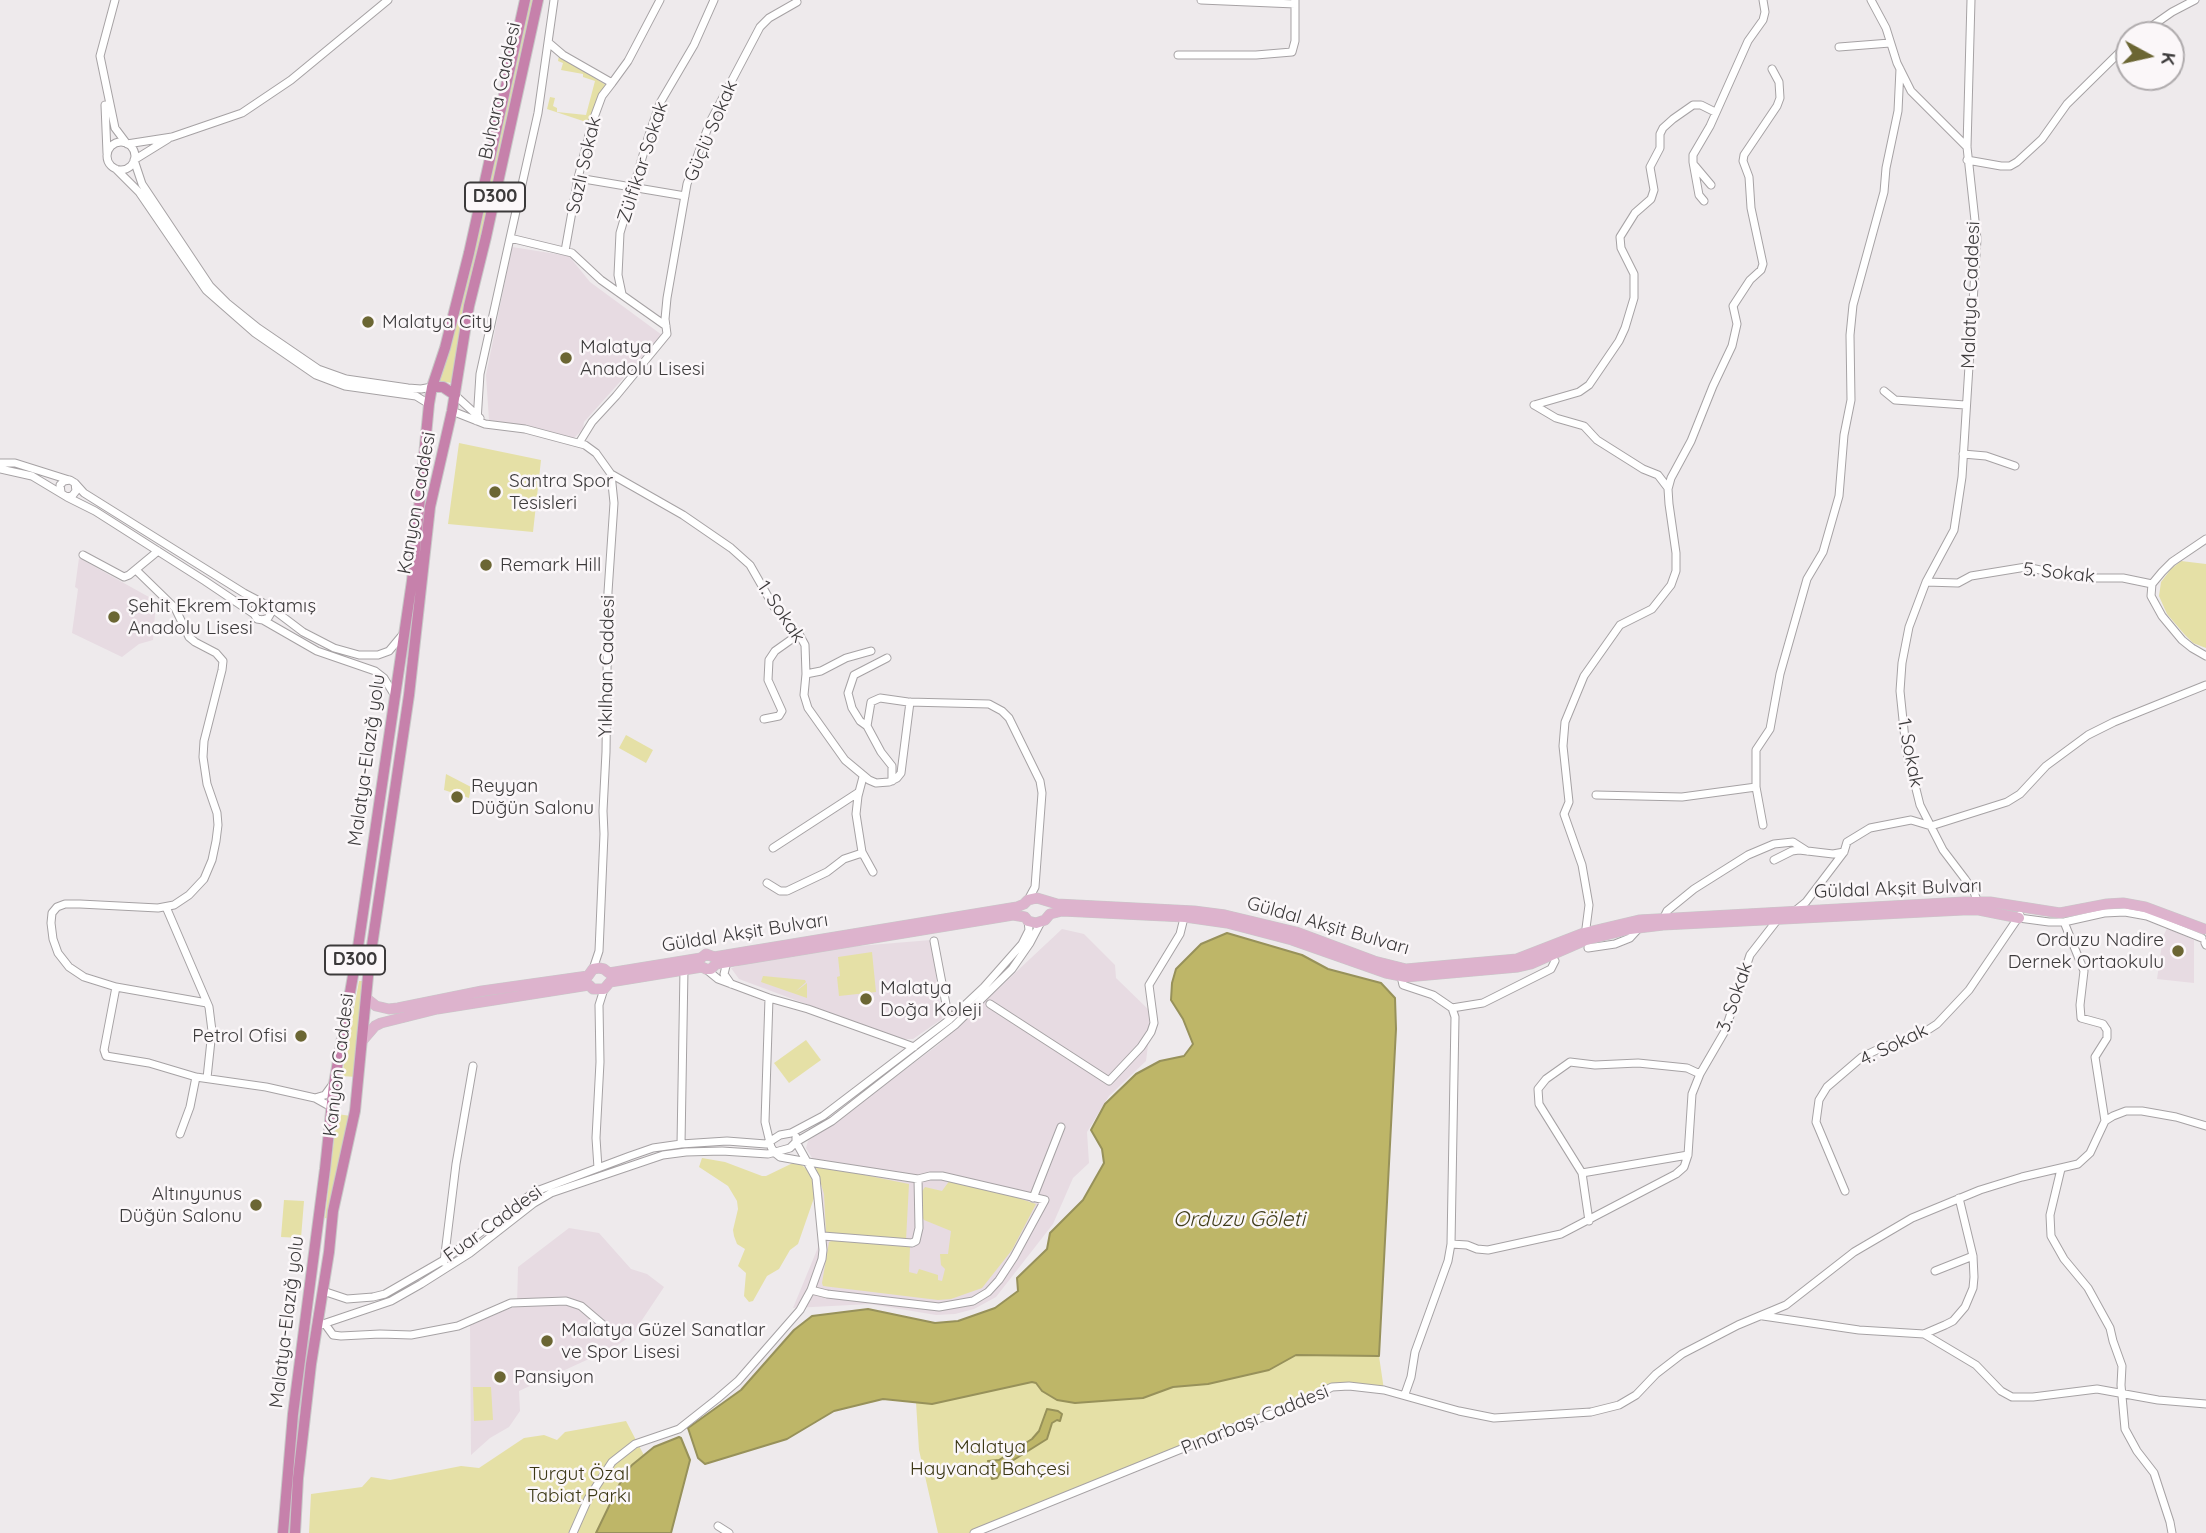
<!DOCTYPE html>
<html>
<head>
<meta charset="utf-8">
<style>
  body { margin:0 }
  #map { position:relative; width:2206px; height:1533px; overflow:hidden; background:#eeeaec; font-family:Quicksand,sans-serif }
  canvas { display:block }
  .north { position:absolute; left:2115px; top:21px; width:70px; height:70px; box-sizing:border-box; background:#fbf7f9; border:2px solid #afabad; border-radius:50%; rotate:98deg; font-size:19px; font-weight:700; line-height:28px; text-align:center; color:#3c3a3b }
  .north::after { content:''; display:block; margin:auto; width:24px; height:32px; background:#6b6633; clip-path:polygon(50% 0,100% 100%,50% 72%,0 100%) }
</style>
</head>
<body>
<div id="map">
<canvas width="2206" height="1533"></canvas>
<div class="north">K</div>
</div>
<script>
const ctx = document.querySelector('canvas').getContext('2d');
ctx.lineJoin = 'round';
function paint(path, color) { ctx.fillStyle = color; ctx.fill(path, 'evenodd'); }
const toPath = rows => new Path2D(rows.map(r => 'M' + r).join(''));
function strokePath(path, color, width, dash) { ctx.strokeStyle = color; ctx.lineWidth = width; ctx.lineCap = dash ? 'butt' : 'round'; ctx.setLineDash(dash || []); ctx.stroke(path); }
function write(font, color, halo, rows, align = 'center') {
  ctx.font = font + ' Quicksand,sans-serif'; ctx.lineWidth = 5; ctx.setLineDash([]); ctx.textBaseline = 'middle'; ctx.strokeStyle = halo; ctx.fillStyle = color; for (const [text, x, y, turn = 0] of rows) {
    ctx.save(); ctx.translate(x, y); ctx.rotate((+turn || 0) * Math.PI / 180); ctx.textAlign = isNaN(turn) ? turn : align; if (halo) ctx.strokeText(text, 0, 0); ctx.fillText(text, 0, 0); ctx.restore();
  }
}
paint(toPath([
  [512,247,569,256,590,282,662,335,584,422,583,429,574,438,530,426,489,420,486,375],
  [79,558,156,601,153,640,139,644,122,657,72,633,78,589,75,587],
  [2167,928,2194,940,2194,983,2157,979,2163,937],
  [1062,929,1084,934,1115,965,1116,978,1152,1013,1146,1061,1109,1096,1087,1132,1089,1163,1073,1178,1053,1224,996,1297,974,1309,955,1314,936,1315,870,1304,793,1308,819,1245,823,1176,806,1148,808,1141,938,1045],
  [931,940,942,1019,913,1039,900,1039,739,979,731,968,785,952],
  [569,1228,599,1233,631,1269,647,1274,664,1287,632,1335,615,1347,519,1391,520,1411,509,1427,490,1438,471,1455,470,1323,517,1306,518,1267]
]), '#e7dbe2');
paint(toPath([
  [529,0,533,0,452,383,438,381,480,224],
  [559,56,606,85,595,104,589,123,547,109,550,97,555,98,553,106,557,108,557,112,586,115,595,81,583,77,583,74,561,70,563,63,558,61],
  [459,443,541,460,533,532,448,524],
  [2181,561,2206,564,2206,648,2193,643,2185,635,2167,614,2159,596,2161,582,2171,569],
  [626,735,653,750,646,763,619,748],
  [446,774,471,787,469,798,444,790],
  [872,952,876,992,839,996,837,977,840,976,838,957],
  [763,976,805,980,806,982,795,992,807,983,807,998,761,982],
  [359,981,364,981,356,1077,342,1076],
  [806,1040,821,1060,789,1083,774,1063],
  [337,1114,351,1116,329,1219,325,1218],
  [702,1158,725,1162,762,1176,766,1176,797,1161,810,1172,813,1180,815,1195,798,1244,790,1250,779,1269,767,1276,753,1301,749,1302,744,1296,746,1273,738,1266,745,1249,737,1244,734,1236,733,1230,738,1209,737,1201,728,1186,699,1167],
  [815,1165,909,1184,906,1240,826,1233,824,1194],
  [950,1180,1000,1192,1036,1204,1012,1250,982,1288,951,1299,938,1300,823,1286,822,1283,829,1242,839,1238,910,1247,909,1272,917,1274,919,1269,938,1275,938,1280,942,1281,945,1269,941,1265,940,1254,948,1254,951,1231,924,1220,921,1214,919,1196,925,1187,942,1191],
  [284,1200,304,1201,301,1238,281,1237],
  [1296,1355,1379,1356,1384,1390,1332,1387,974,1533,938,1533,919,1450,916,1402,932,1404,1032,1382,1036,1383,1042,1391,1075,1403,1143,1398,1173,1387,1208,1384,1269,1370],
  [473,1387,491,1387,493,1420,474,1421],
  [626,1421,647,1461,608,1533,309,1533,311,1494,362,1487,371,1477,390,1480,461,1466,479,1468,524,1438,544,1435,557,1440,565,1432]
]), '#e5e0a6');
const water = toPath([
  [1227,933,1302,955,1328,969,1381,983,1395,998,1396,1029,1379,1356,1296,1355,1269,1370,1208,1384,1173,1387,1143,1398,1075,1403,1057,1400,1042,1391,1036,1383,1032,1382,932,1404,883,1399,834,1411,787,1439,705,1464,698,1458,688,1428,741,1390,794,1330,812,1316,868,1309,935,1323,958,1321,995,1308,1018,1291,1017,1278,1047,1249,1050,1233,1083,1200,1104,1163,1102,1149,1091,1130,1105,1104,1136,1074,1160,1061,1184,1056,1193,1044,1183,1019,1171,1000,1172,983,1176,969,1201,944,1227,933],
  [1047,1409,1058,1411,1062,1414,1060,1421,1057,1420,1052,1423,1047,1439,1004,1466,997,1478,992,1479,988,1461,999,1460,1032,1439,1039,1431,1047,1409],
  [679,1437,681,1438,690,1460,671,1533,596,1533,624,1475,632,1465,654,1447,679,1437]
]);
paint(water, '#beb668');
strokePath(water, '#97915a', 2);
const minor = toPath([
  [115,0,100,56,115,128,127,144,172,137,242,113,291,80,388,0],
  [554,0,538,113,510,238,572,253,601,280,666,326],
  [1201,0,1295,4],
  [1871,0,1886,28,1897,63,1911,91,1967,147],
  [1971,0,1967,147,1977,239,1962,477,1954,530,1926,582,1909,627,1902,663,1900,691,1906,749,1920,805,1943,850,1965,879,1974,892,1979,906],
  [2139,35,2172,12,2195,0],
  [549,43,563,55,612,83,628,61,660,0],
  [1839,47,1890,43],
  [1178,55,1256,55,1292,52,1295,41,1295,0],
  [105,105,107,153],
  [168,139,134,160,142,184,210,286,227,303,258,328,318,369,346,379,408,388,421,389,432,387],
  '107 156a14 14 0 1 1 28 0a14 14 0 1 1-28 0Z',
  [1967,160,2001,166,2010,166,2017,162,2042,139,2067,104,2129,43],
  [1695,166,1711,185],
  [116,169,139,192,206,290,255,333,316,375,345,386,416,396,429,404],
  [578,178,685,196],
  [1704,201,1699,195,1693,162,1693,155,1710,126,1748,41,1763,20,1765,12,1763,0],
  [565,251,578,178,592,123,602,96,612,83],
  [622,294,618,275,620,233,648,138,660,103,694,45,714,0],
  [1884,391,1895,400,1965,405],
  [455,395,480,418],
  [1534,405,1579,392,1589,385,1619,341,1625,328,1634,298,1634,274,1621,248,1620,237,1635,213,1651,199,1654,190,1650,167,1660,148,1660,134,1663,128,1673,119,1693,105,1701,105,1715,112],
  [1534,405,1556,418,1584,426,1597,440,1643,469,1658,475,1668,488],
  [452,411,485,424,525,429,585,445,596,453,611,474,614,503,608,592,606,752,603,811,604,834,599,951,593,969],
  [477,421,480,374,510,238],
  [579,443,592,422,616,396,667,334,665,319,667,298,687,184,710,122,760,27,769,18,797,2],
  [1963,454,1986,456,2015,466],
  [0,463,15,463,69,480],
  [0,469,32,476,67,497,72,496,76,491,75,483,70,480,64,481,60,485,61,492],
  [611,474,683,515,731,548,750,565,774,607,799,634,805,645,806,674,804,695,808,708,845,760,869,780,876,783,889,782,897,778,901,773,910,702],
  [75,483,84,493,244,593,265,604],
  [67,497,95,511,205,581,254,614,257,619,263,620,268,618,271,613,270,608,266,604,260,603,256,606,254,614],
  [2206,539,2172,562,2162,572,2152,584,2151,596,2162,616,2182,640,2192,648,2206,656],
  [83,555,124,577,129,575,158,551],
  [136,570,175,608,189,637,195,642,216,653,223,661,222,670,204,741,203,757,207,784,217,813,218,825,216,841,212,860,204,879,189,895,174,905,158,908,80,904,65,904,57,907,52,913,51,923,53,939,58,953,69,967,84,977,116,987,104,1050,106,1056,149,1063,196,1077,266,1087,315,1098,331,1107],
  [1926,582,1958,583,1971,576,2026,567,2078,578,2123,578,2152,584],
  [270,607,303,632,334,648,359,655,378,655,389,651,404,633],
  [263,620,317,651,375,671,384,678,395,696],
  [887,658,854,675,848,693,852,708,860,721,867,726,881,752,892,766,892,781],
  [806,674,821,671,846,658,871,651],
  [764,719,779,716,782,711,768,680,769,660,775,651,799,634],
  [867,726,871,702,880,698,908,702,989,704,1002,711,1009,718,1040,781,1042,793,1035,887,1028,900],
  [863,777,858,796,856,814,862,852,873,872],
  [1596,795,1682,797,1756,787],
  [1763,825,1756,787,1756,750,1770,729,1780,674,1807,579,1823,552,1839,496,1844,435,1851,400,1850,335,1853,305,1884,192,1886,168,1898,111,1900,69],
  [773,848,859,792],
  [1774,860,1792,851,1799,850,1833,854,1844,852],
  [767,883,780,891,787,891,827,872,844,859,862,853],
  [166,907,209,1007,212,1031,207,1078],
  [1795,911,1806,902,1844,852,1847,842,1870,828,1911,820,1931,826,2007,802,2020,794,2046,766,2088,735,2114,722,2206,685],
  [1664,917,1667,911,1694,889,1748,855,1774,844,1793,842,1807,851],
  [2019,918,2049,922,2064,922,2104,913,2125,912,2147,916,2202,938],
  [2064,922,2084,971,2080,1005,2081,1018,2103,1024,2107,1030,2107,1038,2095,1057,2105,1121],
  [1585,936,1589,905,1582,865,1564,814,1569,802,1563,746,1565,722,1584,676,1620,625,1652,609,1671,585,1676,571,1676,553,1669,504,1668,489,1671,478,1691,441,1713,386,1732,346,1737,324,1733,306,1750,280,1761,270,1763,264,1751,208,1749,177,1743,161,1744,155,1777,106,1780,98,1779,82,1772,69],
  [934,941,949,1020],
  [2205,943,2206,945],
  [1588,948,1615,944,1630,938,1640,927],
  [727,962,724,974,731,984],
  [707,970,718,979,769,998,808,1009,914,1047],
  [1400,972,1403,985,1433,995,1452,1008,1455,1017,1451,1244,1448,1261,1415,1352,1411,1377,1405,1394],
  [116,987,207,1003],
  [769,998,765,1122,771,1147,775,1153,780,1157,808,1162,918,1179,930,1176,942,1176,1045,1200,1014,1257,999,1280,988,1292,973,1301,939,1307,827,1294,811,1290],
  [990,1004,1109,1081,1141,1047,1151,1032,1154,1023,1149,985,1180,934,1185,914],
  [1452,1008,1483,1003,1551,969,1555,961],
  [315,1098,325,1095,333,1084],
  [180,1134,190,1107,196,1077],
  [681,1144,684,969],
  [598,1168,596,1138,600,1062,599,1005,604,989],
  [2061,1169,2050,1215,2051,1236,2064,1259,2088,1288,2110,1328,2113,1341,2122,1366,2121,1385,2125,1429,2137,1451,2154,1473,2170,1522,2172,1533],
  [1582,1173,1688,1155],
  [1845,1191,1816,1122,1819,1100,1827,1087,1862,1057,1883,1047,1920,1035,1937,1024,1969,990,2020,915],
  [1033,1198,1061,1127],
  [1589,1221,1582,1173,1539,1104,1538,1089,1546,1079,1570,1062,1595,1065,1638,1063,1687,1068,1700,1074],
  [823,1236,912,1243,916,1241,919,1228,918,1179],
  [1451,1244,1467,1245,1477,1249,1488,1250,1561,1234,1676,1174,1684,1167,1688,1155,1692,1094,1700,1074,1725,1031,1750,955,1778,919],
  [444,1262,456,1164,473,1066],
  [1935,1271,1973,1256],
  [323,1291,347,1299,373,1297,385,1294,444,1260,534,1192,630,1156,653,1148,681,1144,727,1141,766,1144,780,1135,791,1133,823,1116,949,1020,984,987,1022,944,1029,930,1028,921],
  [1763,1316,1859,1330,1924,1334,1945,1325,1953,1321,1965,1307,1973,1288,1974,1277,1973,1256,1959,1198],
  [325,1324,333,1335,341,1336,380,1334,411,1335,458,1326,511,1303,566,1301,581,1306,615,1335],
  [317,1326,391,1301,421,1284,470,1253,534,1203,551,1193,663,1155,686,1152,722,1151,768,1154,790,1148,796,1142,832,1121,955,1025,1012,969,1030,943,1041,922],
  [1924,1334,1976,1365,2001,1391,2012,1397,2033,1397,2097,1389,2158,1400,2206,1404],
  [718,1526,729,1533],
  [573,1533,588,1499,612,1462,635,1444,679,1429,717,1399,738,1381,800,1310,811,1290,822,1259,823,1250,816,1178,796,1142,796,1137],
  [974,1533,1243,1424,1292,1407,1332,1387,1349,1386,1384,1390,1459,1411,1494,1418,1591,1412,1619,1405,1636,1395,1656,1374,1682,1354,1738,1325,1786,1305,1854,1252,1912,1218,1980,1190,2022,1177,2078,1164,2090,1153,2105,1121,2113,1116,2126,1111,2142,1111,2176,1117,2206,1126]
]);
const major = toPath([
  [366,998,376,1006,389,1009,398,1008,482,991,588,976,593,969,599,968,604,969,609,973,701,958,706,954,714,957,1017,907,1024,904,1028,900,1037,898,1057,904,1194,911,1225,915,1296,932,1374,961,1406,969,1517,959,1584,933,1639,920,1964,902,1990,902,2060,913,2107,904,2123,903,2145,907,2204,929],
  [363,1040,375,1026,381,1023,437,1009,589,985,593,989,604,989,610,982,702,967,706,969,711,969,716,964,1013,915,1025,917,1028,921,1036,923,1045,920,1050,914,1062,911,1185,917,1227,923,1292,940,1386,973,1406,977,1518,967,1531,964,1586,940,1630,929,1663,925,1963,910,1979,910,2019,918]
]);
const highway = toPath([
  [432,387,443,387,455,395],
  [283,1533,293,1414,325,1169,334,1084,358,947,412,581,429,404,432,387,445,348,469,253,525,0],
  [295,1533,298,1478,311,1364,329,1252,333,1211,355,1111,369,966,409,695,430,507,452,411,469,306,486,237,538,0]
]);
strokePath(minor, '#a6a2a4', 9);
strokePath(major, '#c8c8c8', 11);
strokePath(highway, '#c8c8c8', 12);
strokePath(minor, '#fff', 7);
strokePath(major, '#ddb3cd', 10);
strokePath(highway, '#c681ab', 10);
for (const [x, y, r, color] of [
  [368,322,7,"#6b6633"],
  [566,358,7,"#6b6633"],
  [495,492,7,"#6b6633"],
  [486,565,7,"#6b6633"],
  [114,617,7,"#6b6633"],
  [457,797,7,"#6b6633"],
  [2178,951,7,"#6b6633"],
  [866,999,7,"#6b6633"],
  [301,1036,7,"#6b6633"],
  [256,1205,7,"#6b6633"],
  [547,1341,7,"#6b6633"],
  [500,1377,7,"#6b6633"]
]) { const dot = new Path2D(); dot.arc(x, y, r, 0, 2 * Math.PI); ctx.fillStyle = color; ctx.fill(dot); strokePath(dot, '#fbf7f9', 2.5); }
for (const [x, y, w] of [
  [495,197,60],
  [355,960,60]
]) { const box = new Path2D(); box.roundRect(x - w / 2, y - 14.5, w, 29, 5); ctx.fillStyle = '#fbf7f9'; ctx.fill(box); strokePath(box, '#3c3a3b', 2); }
write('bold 18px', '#3c3a3b', null, [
  ["D300",495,197],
  ["D300",355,960]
]);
write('19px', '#3c3a3b', '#fbf7f9', [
  ["Buhara Caddesi",500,91,-78],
  ["Güçlü Sokak",711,131,-67],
  ["Zülfikar Sokak",643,162,-72],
  ["Sazlı Sokak",584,165,-77],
  ["Malatya Caddesi",1971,295,-88],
  ["Kanyon Caddesi",417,503,-80],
  ["5. Sokak",2059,573,6],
  ["1. Sokak",781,612,56],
  ["Yıkılhan Caddesi",607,666,-89],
  ["1. Sokak",1910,753,79],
  ["Malatya-Elazığ yolu",367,760,-82],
  ["Güldal Akşit Bulvarı",1898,889,-2],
  ["Güldal Akşit Bulvarı",1328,926,16],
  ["Güldal Akşit Bulvarı",745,933,-9],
  ["3. Sokak",1735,997,-71],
  ["4. Sokak",1894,1045,-26],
  ["Kanyon Caddesi",339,1065,-83],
  ["Fuar Caddesi",493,1224,-36],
  ["Malatya-Elazığ yolu",287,1322,-83],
  ["Pınarbaşı Caddesi",1255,1420,-22]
]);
write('19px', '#3c3a3b', '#fbf7f9', [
  ["Malatya City",382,322],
  ["Malatya",580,347],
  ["Anadolu Lisesi",580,369],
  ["Santra Spor",509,481],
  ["Tesisleri",509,503],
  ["Remark Hill",500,565],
  ["Şehit Ekrem Toktamış",128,606],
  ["Anadolu Lisesi",128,628],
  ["Reyyan",471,786],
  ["Düğün Salonu",471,808],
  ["Orduzu Nadire",2164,940,"right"],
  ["Dernek Ortaokulu",2164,962,"right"],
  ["Malatya",880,988],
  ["Doğa Koleji",880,1010],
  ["Petrol Ofisi",287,1036,"right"],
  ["Altınyunus",242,1194,"right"],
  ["Düğün Salonu",242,1216,"right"],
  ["Malatya Güzel Sanatlar",561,1330],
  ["ve Spor Lisesi",561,1352],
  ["Pansiyon",514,1377]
], 'left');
write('19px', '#3c3816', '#fbf7f9', [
  ["Malatya",990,1447],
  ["Hayvanat Bahçesi",990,1469],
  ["Turgut Özal",579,1474],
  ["Tabiat Parkı",579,1496]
]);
write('italic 21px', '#413e1b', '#fbf7f9', [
  ["Orduzu Göleti",1239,1220]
]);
</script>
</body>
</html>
